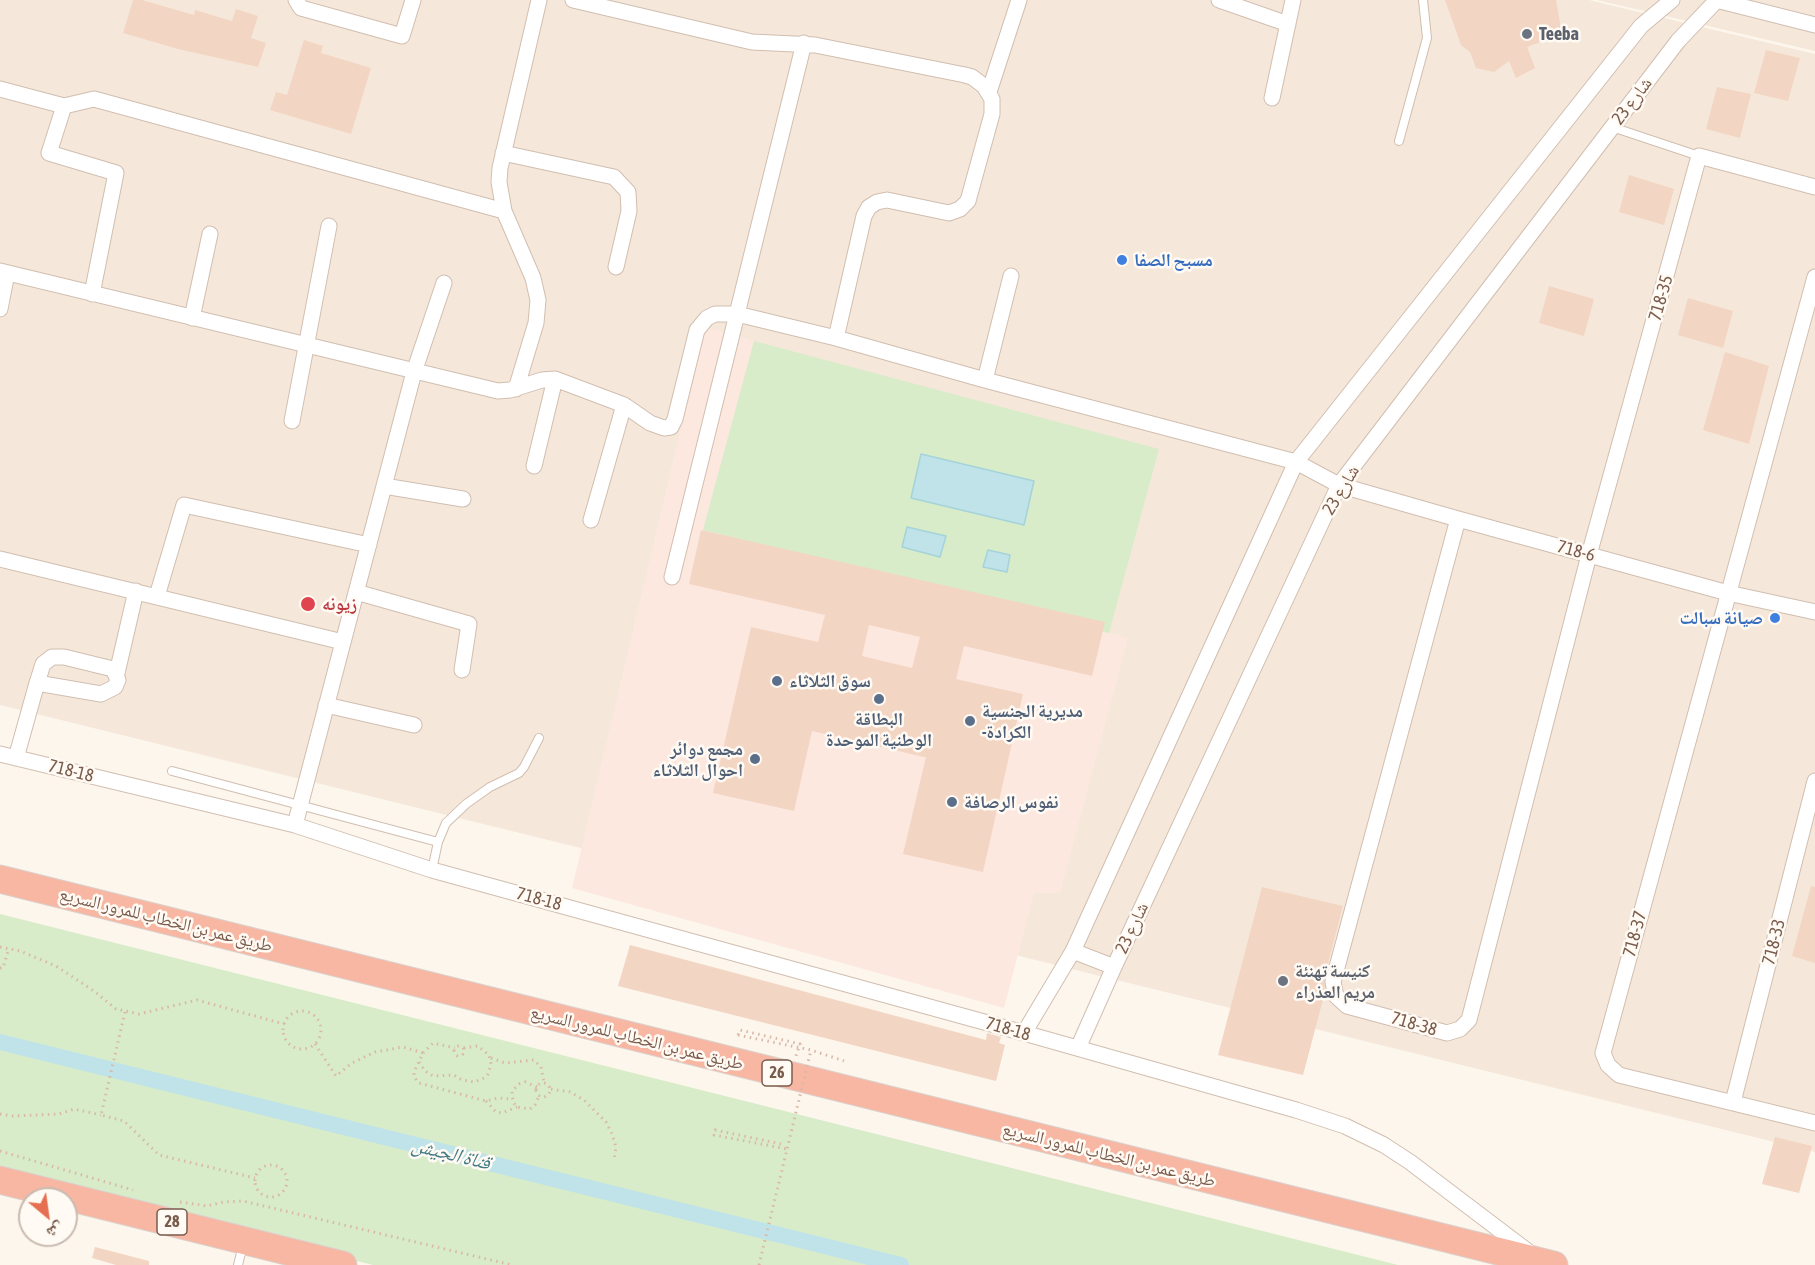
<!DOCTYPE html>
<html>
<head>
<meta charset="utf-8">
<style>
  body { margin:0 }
  #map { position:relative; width:1815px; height:1265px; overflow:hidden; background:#fdf6ec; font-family:"Asap Condensed","Noto Naskh Arabic",sans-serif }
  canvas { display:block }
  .north { position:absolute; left:18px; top:1187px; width:60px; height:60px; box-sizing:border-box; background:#fffaf3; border:2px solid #cabbb1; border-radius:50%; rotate:151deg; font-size:16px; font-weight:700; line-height:24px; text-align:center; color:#7a5c4d }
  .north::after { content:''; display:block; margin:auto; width:21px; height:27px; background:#e76f51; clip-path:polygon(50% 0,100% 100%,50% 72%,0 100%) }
</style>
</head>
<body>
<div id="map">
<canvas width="1815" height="1265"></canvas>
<div class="north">ش</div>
</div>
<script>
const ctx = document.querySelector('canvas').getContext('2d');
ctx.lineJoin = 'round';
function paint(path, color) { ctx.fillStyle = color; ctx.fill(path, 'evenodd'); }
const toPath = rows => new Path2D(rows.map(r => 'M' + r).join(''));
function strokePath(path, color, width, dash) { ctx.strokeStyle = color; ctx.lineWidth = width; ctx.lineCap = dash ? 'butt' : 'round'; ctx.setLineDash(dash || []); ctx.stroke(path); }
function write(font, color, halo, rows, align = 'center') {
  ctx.font = font + ' "Asap Condensed","Noto Naskh Arabic",sans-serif'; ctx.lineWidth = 5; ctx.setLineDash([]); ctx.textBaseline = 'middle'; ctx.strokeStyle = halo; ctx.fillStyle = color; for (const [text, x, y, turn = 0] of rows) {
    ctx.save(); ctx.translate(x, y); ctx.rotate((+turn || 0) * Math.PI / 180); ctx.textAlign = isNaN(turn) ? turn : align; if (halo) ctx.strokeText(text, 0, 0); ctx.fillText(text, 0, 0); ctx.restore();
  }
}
paint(toPath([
  [0,0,1589,0,1815,54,1815,1152,0,705],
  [1597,0,1815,0,1815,51]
]), '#f5e8da');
paint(toPath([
  [705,327,754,341,703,530,1128,638,1060,893,1034,893,1004,1008,572,888]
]), '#fde8e0');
paint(toPath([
  [754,341,1159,449,1109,633,703,530],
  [0,914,1398,1265,373,1265,0,1173]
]), '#d8ecc9');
const water = toPath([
  [921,454,1034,481,1024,525,911,498,921,454],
  [907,527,946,536,940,557,902,547,907,527],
  [988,550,1010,555,1007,572,983,567,988,550]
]);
paint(water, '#bfe3e8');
strokePath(water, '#a5d3da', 1.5);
strokePath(toPath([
  [0,1042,901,1265]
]), '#bfe3e8', 16);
paint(toPath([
  [133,0,142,0,194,15,195,10,232,21,236,9,258,16,251,38,266,43,258,67,178,49,123,33],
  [1445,0,1556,0,1562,34,1527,47,1535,68,1516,78,1509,61,1494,72,1476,68,1470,52,1461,45],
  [304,40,323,46,321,53,371,68,351,134,270,110,276,92,287,95],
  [1766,50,1800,58,1788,101,1754,93],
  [1717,87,1751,94,1740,138,1706,129],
  [1629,175,1674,189,1664,225,1619,212],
  [1549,286,1594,299,1584,336,1539,323],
  [1688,298,1733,311,1723,348,1678,335],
  [1725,352,1769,366,1749,444,1703,430],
  [701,530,1105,622,1092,676,964,646,956,679,1023,694,983,872,903,854,926,757,924,757,812,731,794,811,713,793,751,627,818,642,825,615,689,584],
  [869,625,920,637,912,668,862,656],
  [1811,886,1815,887,1815,963,1792,956],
  [1262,887,1343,906,1324,979,1325,992,1303,1075,1218,1055],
  [630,945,986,1040,987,1033,1001,1037,999,1043,1005,1045,996,1081,618,986],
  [1775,1137,1812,1146,1799,1193,1762,1184],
  [95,1247,149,1261,149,1265,116,1265,92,1258]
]), '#f3d5c3');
const lane = toPath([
  [1612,127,1699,156],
  [1399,141,1427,38,1423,0],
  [172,771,438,842],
  [432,870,438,842,446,823,466,804,490,787,519,773,524,767,539,738],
  [238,1265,243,1245]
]);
const street = toPath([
  [296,0,301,8,402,36,413,0],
  [573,0,752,42,815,45,965,75,972,77,984,86,992,99,992,114,968,201,960,209,949,213,887,200,877,202,869,207,864,216,836,338],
  [1219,0,1288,24],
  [1716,0,1815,25],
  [0,89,64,106,94,99,504,211],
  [989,92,1019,0],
  [1272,98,1293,0],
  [64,106,49,153,116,173,92,294],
  [503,153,614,177,628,192,629,211,616,267],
  [0,271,498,391,510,390,542,380,555,379,624,405,650,423,664,428,671,427,675,419,697,330,707,318,715,314,737,314,836,338,985,380,1296,462,1339,485,1458,519,1728,593,1815,612],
  [1815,277,1603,1053,1608,1065,1619,1075,1815,1123],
  [0,309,7,273],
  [192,318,210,234],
  [985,380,1011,276],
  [516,389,536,323,538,300,533,278,504,211,499,182,500,168,539,0],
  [292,421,329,226],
  [534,466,555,379],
  [384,486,463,499],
  [1458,519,1333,982,1336,996,1347,1006,1447,1033,1460,1029,1469,1020,1589,555,1699,156,1815,187],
  [591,520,624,405],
  [0,559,343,642],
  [672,577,804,43],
  [356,592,469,624,462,670],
  [157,596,184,505,369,545],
  [117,673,136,591],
  [326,705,414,725],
  [0,754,295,825,432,870,1024,1033,1296,1110,1345,1126,1384,1145,1410,1162,1530,1253],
  [16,758,37,683,43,664,52,657,64,657,113,669,118,680,115,687,101,694,37,683],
  [295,825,414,372,444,283],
  [1073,951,1114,967],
  [1024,1033,1073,951,1296,462,1641,26,1672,0],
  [1078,1048,1114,967,1339,485,1678,41,1717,0],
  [1733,1102,1815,781]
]);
const highway = toPath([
  [0,879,1554,1265],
  [0,1180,343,1265]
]);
strokePath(lane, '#d1beb0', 10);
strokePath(street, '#d1beb0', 17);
strokePath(highway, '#dad1cd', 29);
strokePath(toPath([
  [0,947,20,951,56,966,94,991,116,1009,139,1014,197,1000,284,1024],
  [0,968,3,968,9,948],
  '283 1030a19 19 0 1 1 38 0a19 19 0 1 1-38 0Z',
  [125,1012,101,1115,124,1121,159,1155,255,1178],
  [738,1035,740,1030,800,1044,796,1056],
  [315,1044,336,1076,352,1063,375,1052,403,1047,423,1053,414,1072,414,1077,419,1083,486,1101,498,1098,512,1099],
  '454 1051a5 5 0 1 1 10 0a5 5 0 1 1-10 0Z',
  [423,1053,433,1043,455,1048],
  [491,1058,505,1063,534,1060,541,1067,544,1083],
  [419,1062,425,1071,433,1076,454,1075,462,1080,474,1082,484,1078,488,1074,491,1064,489,1055,478,1046,463,1048],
  '536 1090a7 7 0 1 1 14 0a7 7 0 1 1-14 0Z',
  [537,1087,525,1082,519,1084,512,1091,513,1102,517,1107,530,1109,535,1105,539,1096],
  [551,1089,570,1092,584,1100,606,1122,612,1134,616,1147,614,1161],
  [486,1101,496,1112,502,1113,517,1107],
  [0,1114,11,1116,59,1114,74,1109,101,1115],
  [781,1144,715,1130,714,1135,787,1149],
  [0,1151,133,1190],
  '255 1181a16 16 0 1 1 32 0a16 16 0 1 1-32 0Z',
  [180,1202,207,1206,224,1202,243,1201,512,1265]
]), '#d9b8a5', 3, [1.5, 4.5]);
strokePath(lane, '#fff', 8);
strokePath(street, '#fff', 15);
strokePath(highway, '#f7b7a3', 27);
strokePath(toPath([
  [738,1035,811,1050,844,1061],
  [759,1265,811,1050]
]), '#d9b8a5', 3, [1.5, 4.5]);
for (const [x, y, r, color] of [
  [1527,34,6,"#6b7280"],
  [1122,260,6,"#3f7fe0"],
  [308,604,8,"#e0444e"],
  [1775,618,6,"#3f7fe0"],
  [777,681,6,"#5c6f8a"],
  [879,699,6,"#5c6f8a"],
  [970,721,6,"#5c6f8a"],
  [755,759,6,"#5c6f8a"],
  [952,802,6,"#5c6f8a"],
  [1283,981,6,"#6b7280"]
]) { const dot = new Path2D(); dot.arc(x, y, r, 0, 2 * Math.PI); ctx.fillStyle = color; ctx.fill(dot); strokePath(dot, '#fffaf3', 2); }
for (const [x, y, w] of [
  [777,1073,30],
  [172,1222,30]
]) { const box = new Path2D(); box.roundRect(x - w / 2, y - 13, w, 26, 4.5); ctx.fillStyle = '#fffaf3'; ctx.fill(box); strokePath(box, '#7a5c4d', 1.5); }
write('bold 16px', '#7a5c4d', null, [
  ["26",777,1073],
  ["28",172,1222]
]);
write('bold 18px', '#5b616d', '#fffaf3', [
  ["Teeba",1539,34],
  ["كنيسة تهنئة",1295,971],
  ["مريم العذراء",1295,992]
], 'left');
write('18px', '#7a5c4d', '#fffaf3', [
  ["شارع 23",1632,101,-53],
  ["718-35",1661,298,-74],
  ["شارع 23",1341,490,-59],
  ["718-6",1576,551,15],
  ["718-18",71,771,14],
  ["718-18",539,899,15],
  ["طريق عمر بن الخطاب للمرور السريع",166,920,14],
  ["شارع 23",1132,928,-65],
  ["718-37",1635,934,-75],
  ["718-33",1774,942,-76],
  ["718-38",1414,1024,16],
  ["718-18",1008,1029,16],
  ["طريق عمر بن الخطاب للمرور السريع",637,1038,14],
  ["طريق عمر بن الخطاب للمرور السريع",1109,1155,14]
]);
write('bold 18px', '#366cbe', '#fffaf3', [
  ["مسبح الصفا",1134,260],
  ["صيانة سبالت",1763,618,"right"]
], 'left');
write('bold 18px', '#be3a42', '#fffaf3', [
  ["زيونه",322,604]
], 'left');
write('bold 18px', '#4e5e75', '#fffaf3', [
  ["سوق الثلاثاء",789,681],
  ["مديرية الجنسية",982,711],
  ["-الكرادة",982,732],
  ["البطاقة",879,719,"center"],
  ["الوطنية الموحدة",879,740,"center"],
  ["مجمع دوائر",743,749,"right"],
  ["احوال الثلاثاء",743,770,"right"],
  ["نفوس الرصافة",964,802]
], 'left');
write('italic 20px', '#437c86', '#fffaf3', [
  ["قناة الجيش",451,1154,14]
]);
</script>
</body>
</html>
